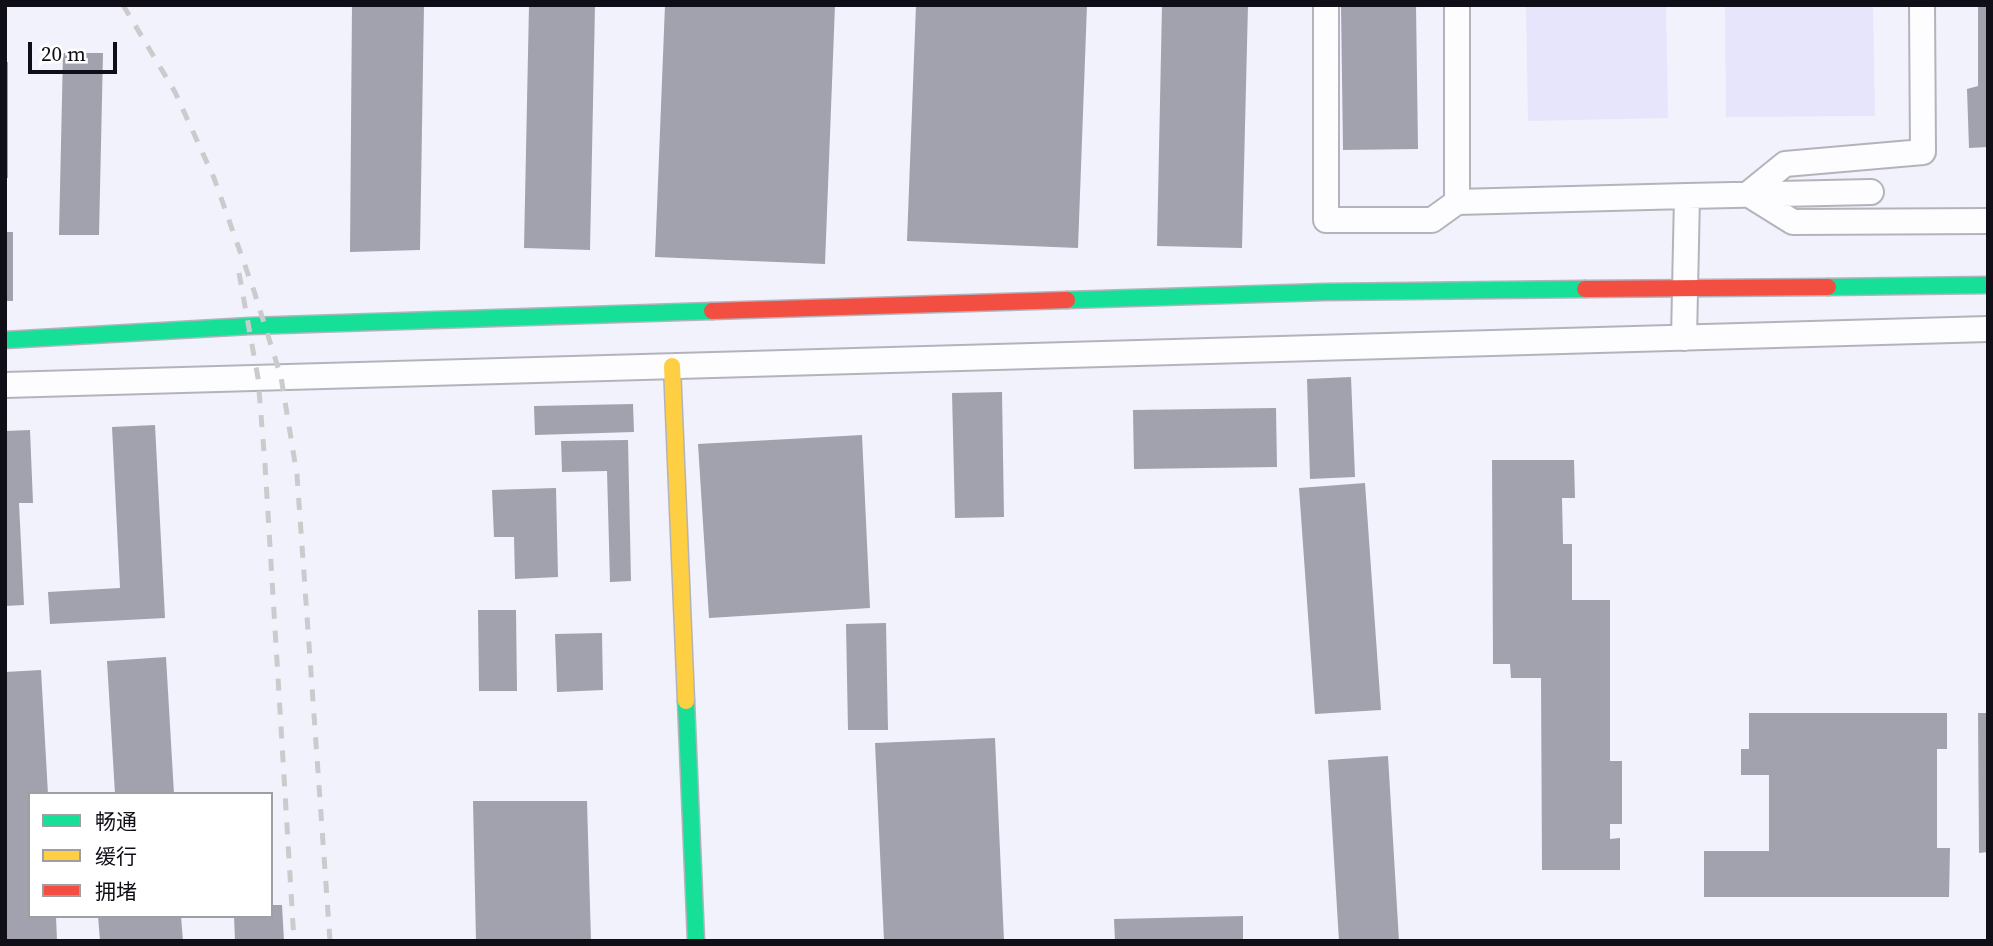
<!DOCTYPE html>
<html>
<head>
<meta charset="utf-8">
<style>
  body { margin:0 }
  #map { position:relative; width:1993px; height:946px; overflow:hidden; background:#f2f2fc; font-family:"Source Serif 4","Noto Sans SC",serif }
  canvas { display:block }
  .frame { position:absolute; inset:0; border:7px solid #100f18; pointer-events:none }
  .legend { position:absolute; left:28px; top:792px; width:245px; height:126px; box-sizing:border-box; background:#fff; border:2px solid #9f9fa3; margin:0; padding:9px 12px; list-style:none; font-size:21px; color:#100f18 }
  .legend li { display:flex; align-items:center; gap:14px; height:35px }
  .legend b { width:35px; border:2px solid #9f9fa3 }
  .scale { position:absolute; left:28px; top:42px; width:89px; height:32px; box-sizing:border-box; border:4px solid #100f18; border-top:0; padding-left:9px; font-size:21px; line-height:24px; white-space:nowrap; color:#100f18; -webkit-text-stroke:5px #fff; paint-order:stroke }
</style>
</head>
<body>
<div id="map">
<canvas width="1993" height="946"></canvas>
<div class="frame"></div>
<ul class="legend">
<li><b style="height:9px;background:#16e098"></b>畅通</li>
<li><b style="height:9px;background:#ffcf43"></b>缓行</li>
<li><b style="height:9px;background:#f24e42"></b>拥堵</li>
</ul>
<div class="scale">20 m</div>
</div>
<script>
const ctx = document.querySelector('canvas').getContext('2d');
ctx.lineJoin = 'round';
function paint(path, color) { ctx.fillStyle = color; ctx.fill(path, 'evenodd'); }
const toPath = rows => new Path2D(rows.map(r => 'M' + r).join(''));
function strokePath(path, color, width, dash) { ctx.strokeStyle = color; ctx.lineWidth = width; ctx.lineCap = dash ? 'butt' : 'round'; ctx.setLineDash(dash || []); ctx.stroke(path); }
paint(toPath([
  [1526,5,1666,5,1668,118,1528,121],
  [1725,5,1873,5,1875,116,1726,117]
]), '#e6e5fb');
paint(toPath([
  [352,5,424,5,420,250,350,252],
  [529,5,595,5,590,250,524,248],
  [665,5,835,5,825,264,655,257],
  [916,5,1087,5,1078,248,907,241],
  [1162,5,1248,5,1242,248,1157,246],
  [1341,5,1416,5,1418,149,1343,150],
  [1978,5,1988,5,1988,147,1969,148,1967,89,1978,86],
  [63,53,103,53,99,235,59,235],
  [5,62,8,62,8,178,5,178],
  [5,232,13,232,13,301,5,301],
  [1351,377,1355,477,1310,479,1307,379],
  [1002,392,1004,517,955,518,952,393],
  [633,404,634,432,535,435,534,406],
  [1276,408,1277,467,1134,469,1133,410],
  [155,425,165,618,50,624,48,592,120,588,112,427],
  [30,430,33,503,19,503,24,605,5,606,5,431],
  [862,435,870,608,709,618,698,444],
  [628,440,631,581,610,582,607,471,562,472,561,441],
  [1492,460,1574,460,1575,498,1562,498,1563,544,1572,544,1572,600,1610,600,1610,761,1622,761,1622,824,1610,824,1610,839,1620,838,1620,870,1542,870,1541,678,1511,678,1510,664,1493,664],
  [1365,483,1381,710,1315,714,1299,488],
  [556,488,558,577,515,579,514,537,494,537,492,490],
  [478,610,516,610,517,691,479,691],
  [886,623,888,730,848,730,846,624],
  [602,633,603,690,557,692,555,634],
  [166,657,174,794,115,794,107,661],
  [41,670,48,794,30,794,30,916,56,916,57,941,5,941,5,672],
  [1749,713,1947,713,1947,749,1937,749,1937,848,1950,848,1949,897,1704,897,1704,851,1769,851,1769,775,1741,775,1741,749,1749,749],
  [1978,713,1988,713,1988,852,1979,853],
  [995,738,1004,941,884,941,875,743],
  [1388,756,1399,941,1339,941,1328,760],
  [473,801,587,801,591,941,476,941],
  [271,905,282,905,284,941,235,941,234,916,271,916],
  [98,916,181,916,183,941,100,941],
  [1243,916,1243,941,1115,941,1114,919]
]), '#a2a2ae');
const street = toPath([
  [1326,5,1326,220,1432,220,1457,202],
  [1457,5,1457,202,1687,196],
  [1922,5,1923,152,1785,164,1748,194,1793,222,1988,221],
  [1684,338,1687,196,1871,192],
  [5,385,1988,329]
]);
const fast = toPath([
  [1828,287,1988,285],
  [1067,300,1324,292,1585,289],
  [5,340,250,326,712,311],
  [686,701,696,941]
]);
const slow = toPath([
  [672,366,686,701]
]);
const jam = toPath([
  [1585,289,1828,287],
  [712,311,1067,300]
]);
strokePath(street, '#b3b3bc', 28);
strokePath(fast, '#b3b3bc', 19);
strokePath(slow, '#b3b3bc', 19);
strokePath(jam, '#b3b3bc', 19);
strokePath(street, '#fdfdff', 24);
strokePath(fast, '#16e098', 16);
strokePath(slow, '#ffcf43', 16);
strokePath(jam, '#f24e42', 16);
strokePath(toPath([
  [123,5,175,92,214,178,254,291,281,377,297,475,330,941],
  [239,273,258,378,265,464,294,941]
]), '#cbcbcd', 5, [12, 12]);
</script>
</body>
</html>
